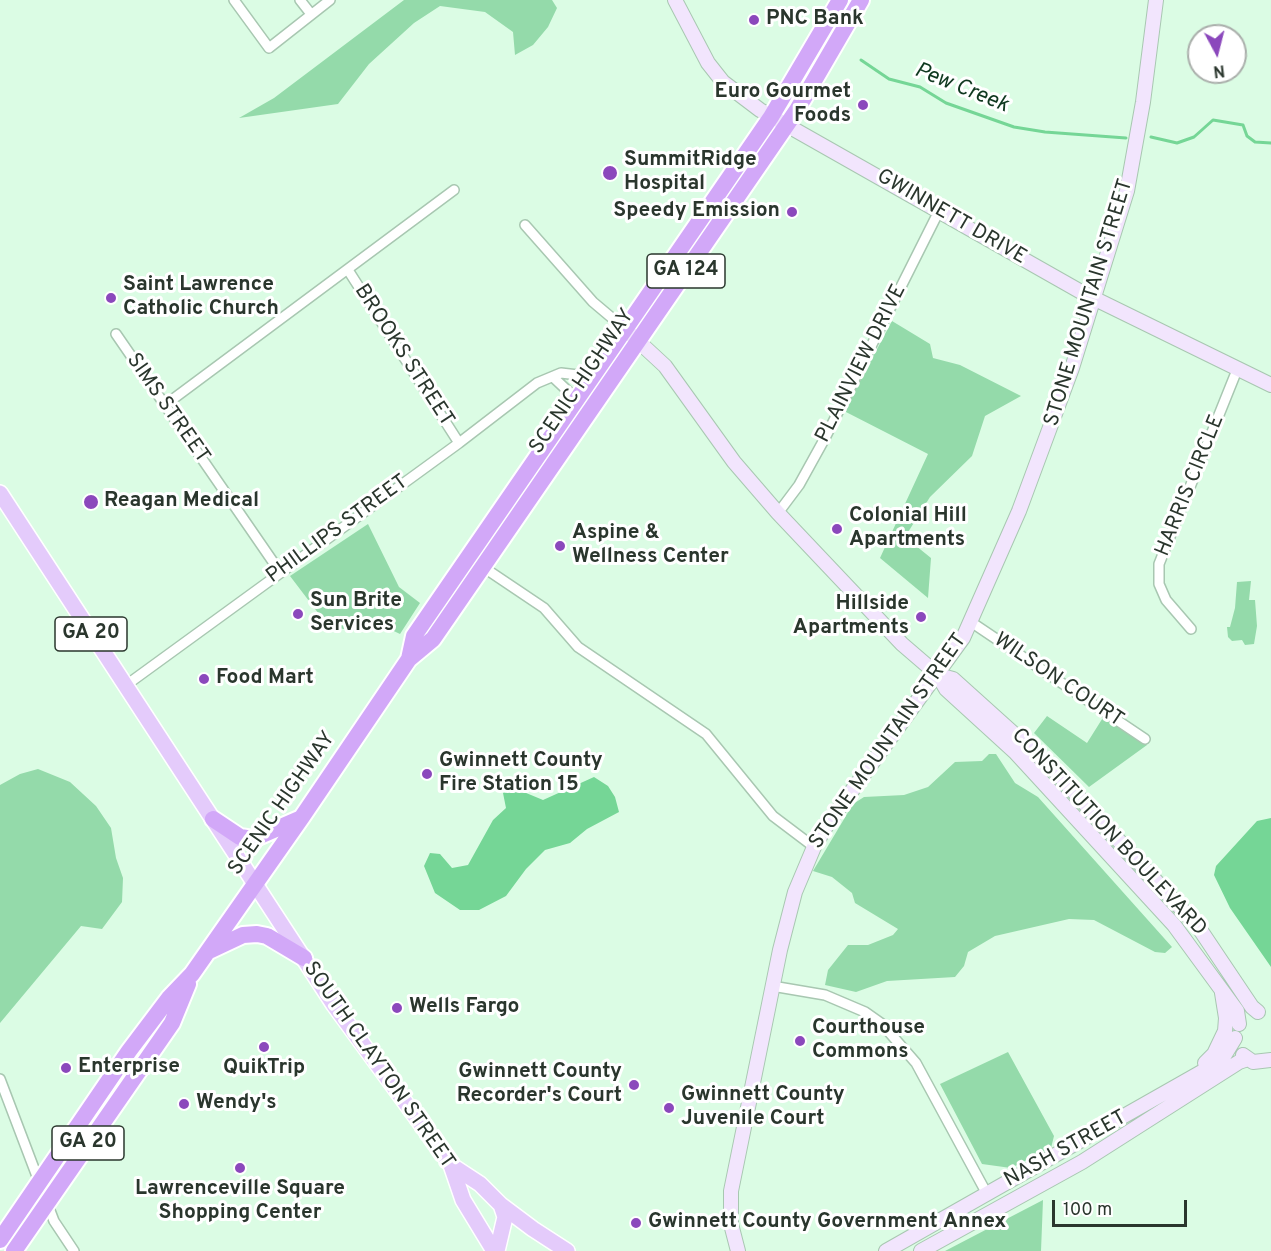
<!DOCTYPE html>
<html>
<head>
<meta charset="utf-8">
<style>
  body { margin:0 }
  #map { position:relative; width:1271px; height:1251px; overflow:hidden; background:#dbfce4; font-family:Overpass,sans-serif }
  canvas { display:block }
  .north { position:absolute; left:1187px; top:24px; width:60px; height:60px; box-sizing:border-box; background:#fff; border:2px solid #aaafab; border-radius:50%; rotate:173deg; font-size:16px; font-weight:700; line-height:24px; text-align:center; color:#2a362d }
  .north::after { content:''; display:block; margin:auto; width:21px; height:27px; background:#8b48bc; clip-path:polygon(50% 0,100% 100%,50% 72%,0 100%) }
  .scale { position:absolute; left:1052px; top:1200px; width:135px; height:27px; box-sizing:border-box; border:3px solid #2a362d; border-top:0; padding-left:8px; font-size:18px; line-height:21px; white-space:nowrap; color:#2a362d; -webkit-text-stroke:4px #fff; paint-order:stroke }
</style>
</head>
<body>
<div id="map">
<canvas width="1271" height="1251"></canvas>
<div class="north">N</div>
<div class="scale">100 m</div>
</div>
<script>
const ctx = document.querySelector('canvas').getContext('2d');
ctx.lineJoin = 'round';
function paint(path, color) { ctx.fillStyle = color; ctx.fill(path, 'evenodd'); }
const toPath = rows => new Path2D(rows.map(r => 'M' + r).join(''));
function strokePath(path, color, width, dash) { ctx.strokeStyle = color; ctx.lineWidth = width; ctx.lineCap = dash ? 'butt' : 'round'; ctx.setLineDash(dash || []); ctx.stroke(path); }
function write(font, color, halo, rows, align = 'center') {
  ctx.font = font + ' Overpass,sans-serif'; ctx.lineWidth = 6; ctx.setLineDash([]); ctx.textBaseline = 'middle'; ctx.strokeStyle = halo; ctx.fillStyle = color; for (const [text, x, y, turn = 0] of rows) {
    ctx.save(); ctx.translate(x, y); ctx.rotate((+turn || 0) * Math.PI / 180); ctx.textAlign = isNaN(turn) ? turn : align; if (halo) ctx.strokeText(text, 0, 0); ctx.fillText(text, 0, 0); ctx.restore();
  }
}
paint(toPath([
  [404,0,552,0,557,8,548,27,533,45,515,55,513,32,485,12,440,6,414,23,369,64,338,104,239,118,274,98],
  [892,321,930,344,933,358,960,365,1021,396,985,416,972,456,930,497,905,537,931,558,928,598,880,558,928,454,844,411],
  [368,524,399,587,420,603,400,634,375,622,344,629,328,626,290,576],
  [1251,581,1249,600,1255,600,1257,626,1254,644,1245,645,1242,640,1232,641,1228,637,1227,627,1230,627,1235,608,1237,582],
  [1047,716,1087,743,1104,716,1147,745,1089,787,1034,733],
  [989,754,996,754,1015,783,1038,797,1172,947,1165,953,1155,952,1094,920,1069,919,995,936,968,952,964,966,955,977,887,981,856,992,825,985,828,970,848,945,868,945,893,935,898,929,855,903,852,893,832,877,813,871,853,804,864,797,904,795,928,787,955,762,982,761],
  [38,769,70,782,96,806,111,828,116,858,123,878,122,902,102,929,81,926,0,1023,0,785,20,774],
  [1008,1052,1054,1136,1051,1148,1011,1168,982,1164,940,1084],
  [1043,1200,1041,1251,945,1251]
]), '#94daaa');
paint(toPath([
  [594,777,608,786,615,797,619,812,587,829,570,843,545,850,526,869,506,896,479,910,460,910,435,893,424,866,430,853,440,854,452,868,468,865,493,820,506,808,503,793,519,790,543,800],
  [1271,818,1271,967,1230,908,1214,875,1216,866,1257,821]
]), '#75d696');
strokePath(toPath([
  [861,60,889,79,920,87,946,103,1014,127,1045,132,1126,138],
  [1151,137,1177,143,1194,137,1213,120,1243,125,1247,136,1255,142,1271,143]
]), '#75d696', 3);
const street = toPath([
  [234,0,269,48,330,0],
  [300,0,311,14],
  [525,225,593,302,625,329],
  [348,270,459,443],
  [116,334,280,572],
  [554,378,570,393,571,407],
  [165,405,454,190],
  [778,513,799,485,825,438,939,211],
  [483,567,544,608,578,647,706,734,773,816,814,847],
  [971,622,1145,739],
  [1191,629,1166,600,1159,584,1159,564,1237,370],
  [125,686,459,443,537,383,561,373,578,375,596,369],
  [772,986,825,995,865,1012,882,1024,916,1063,987,1194],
  [0,1079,54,1221,74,1251]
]);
const secondary = toPath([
  [675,0,708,63,723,82,760,110,1083,293,1271,385],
  [625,329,665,366,734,462,778,513,902,644,938,675,946,689,1015,752,1174,925,1237,1011,1239,1024],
  [938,675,953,679,1054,770,1199,928,1252,1007,1258,1012],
  [1243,1055,1253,1062,1271,1060],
  [1205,1063,1214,1054,1225,1031,1226,1018,1222,993],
  [738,1251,731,1224,731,1191,780,950,795,892,814,847,827,825,963,638,1019,511,1072,368,1127,191,1143,102,1156,0],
  [886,1251,1205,1070,1224,1056,1235,1038],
  [921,1251,1082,1162,1239,1062,1248,1059]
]);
const primary = toPath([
  [0,493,334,1005,451,1165,463,1200,494,1251],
  [451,1165,480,1184,501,1205,533,1229,567,1251],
  [497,1251,505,1217,501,1205]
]);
const highway = toPath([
  [409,659,414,636,771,117,840,0],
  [213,819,240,837,253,839,299,819],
  [209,951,243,935,257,934,267,936,304,958],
  [0,1240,129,1051,169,998,192,974,302,817,409,659,433,639,453,610,797,110,861,0],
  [14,1251,172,1023,188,984]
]);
strokePath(street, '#a8c7b1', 12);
strokePath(secondary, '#a8c7b1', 16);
strokePath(primary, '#fff', 18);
strokePath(highway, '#fff', 20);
strokePath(street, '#fff', 9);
strokePath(secondary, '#f2e5fd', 14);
strokePath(primary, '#e4cbfb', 15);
strokePath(highway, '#d2a8f8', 16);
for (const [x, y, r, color] of [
  [754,20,6,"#8b48bc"],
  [863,105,6,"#8b48bc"],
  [610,173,8,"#8b48bc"],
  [792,212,6,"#8b48bc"],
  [111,298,6,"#8b48bc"],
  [91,502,8,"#8b48bc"],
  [837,529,6,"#8b48bc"],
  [560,546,6,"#8b48bc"],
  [298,614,6,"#8b48bc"],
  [921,617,6,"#8b48bc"],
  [204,679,6,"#8b48bc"],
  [427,774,6,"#8b48bc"],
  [397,1008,6,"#8b48bc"],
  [800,1041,6,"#8b48bc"],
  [264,1047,6,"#8b48bc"],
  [66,1068,6,"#8b48bc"],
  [634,1085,6,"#8b48bc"],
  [184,1104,6,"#8b48bc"],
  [669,1108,6,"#8b48bc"],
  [240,1168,6,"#8b48bc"],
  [636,1223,6,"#8b48bc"]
]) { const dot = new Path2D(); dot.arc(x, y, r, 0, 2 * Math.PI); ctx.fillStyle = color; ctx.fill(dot); strokePath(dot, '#fff', 2); }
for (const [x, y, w] of [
  [686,271,78],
  [91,634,72],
  [88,1143,72]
]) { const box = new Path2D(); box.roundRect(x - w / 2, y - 17, w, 34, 4.5); ctx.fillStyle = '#fff'; ctx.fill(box); strokePath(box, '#2a362d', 1.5); }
write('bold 20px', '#2a362d', null, [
  ["GA 124",686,271],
  ["GA 20",91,634],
  ["GA 20",88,1143]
]);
write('bold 21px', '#2a362d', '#fff', [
  ["PNC Bank",766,20],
  ["Euro Gourmet",851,93,"right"],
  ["Foods",851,117,"right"],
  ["SummitRidge",624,161],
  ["Hospital",624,185],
  ["Speedy Emission",780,212,"right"],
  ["Saint Lawrence",123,286],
  ["Catholic Church",123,310],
  ["Reagan Medical",104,502],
  ["Colonial Hill",849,517],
  ["Apartments",849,541],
  ["Aspine &",572,534],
  ["Wellness Center",572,558],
  ["Sun Brite",310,602],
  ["Services",310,626],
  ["Hillside",909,605,"right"],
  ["Apartments",909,629,"right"],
  ["Food Mart",216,679],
  ["Gwinnett County",439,762],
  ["Fire Station 15",439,786],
  ["Wells Fargo",409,1008],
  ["Courthouse",812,1029],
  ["Commons",812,1053],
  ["Enterprise",78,1068],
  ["QuikTrip",264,1069,"center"],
  ["Gwinnett County",622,1073,"right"],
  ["Recorder's Court",622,1097,"right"],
  ["Gwinnett County",681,1096],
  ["Juvenile Court",681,1120],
  ["Wendy's",196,1104],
  ["Lawrenceville Square",240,1190,"center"],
  ["Shopping Center",240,1214,"center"],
  ["Gwinnett County Government Annex",648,1223]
], 'left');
write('21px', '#2a362d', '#fff', [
  ["GWINNETT DRIVE",951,218,30],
  ["STONE MOUNTAIN STREET",1090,303,-73],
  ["BROOKS STREET",403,356,57],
  ["PLAINVIEW DRIVE",862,364,-63],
  ["SCENIC HIGHWAY",583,382,-56],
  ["SIMS STREET",167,409,55],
  ["HARRIS CIRCLE",1191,486,-68],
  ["PHILLIPS STREET",338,530,-36],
  ["WILSON COURT",1058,681,34],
  ["STONE MOUNTAIN STREET",889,742,-55],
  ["SCENIC HIGHWAY",283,804,-55],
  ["CONSTITUTION BOULEVARD",1108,833,47],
  ["SOUTH CLAYTON STREET",378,1066,55],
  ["NASH STREET",1066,1150,-29]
]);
write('italic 22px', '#0f381f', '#fff', [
  ["Pew Creek",961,89,22]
]);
</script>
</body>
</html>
